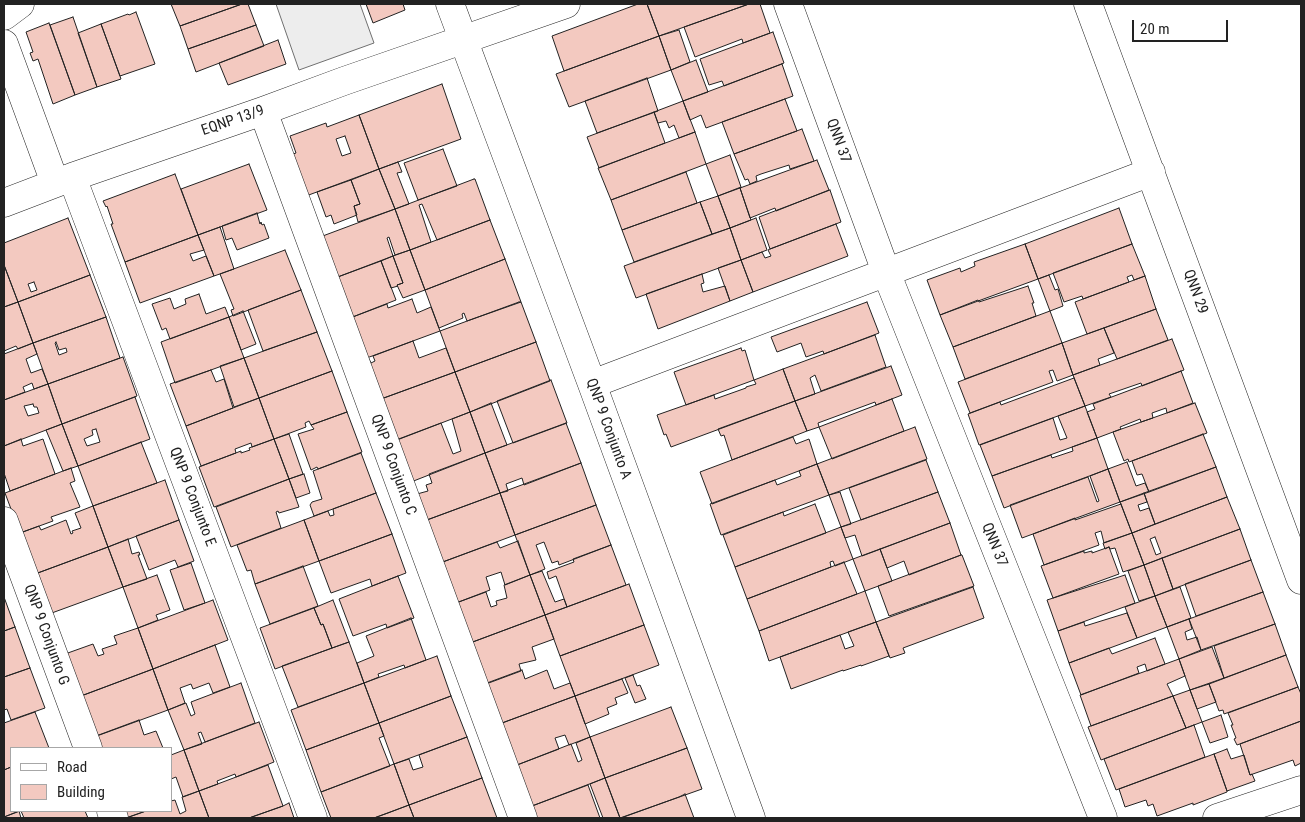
<!DOCTYPE html>
<html>
<head>
<meta charset="utf-8">
<style>
  body { margin:0 }
  #map { position:relative; width:1305px; height:822px; overflow:hidden; background:#fff; font-family:"Roboto Condensed",sans-serif }
  canvas { display:block }
  .frame { position:absolute; inset:0; border:5px solid #222; pointer-events:none }
  .legend { position:absolute; left:10px; top:747px; width:162px; height:65px; box-sizing:border-box; background:#fff; border:1px solid #a7a7a7; margin:0; padding:6px 9px; list-style:none; font-size:15px; color:#222 }
  .legend li { display:flex; align-items:center; gap:10px; height:25px }
  .legend b { width:25px; border:1px solid #a7a7a7 }
  .scale { position:absolute; left:1132px; top:20px; width:96px; height:22px; box-sizing:border-box; border:2px solid #222; border-top:0; padding-left:6px; font-size:15px; line-height:18px; white-space:nowrap; color:#222; -webkit-text-stroke:4px #fff; paint-order:stroke }
</style>
</head>
<body>
<div id="map">
<canvas width="1305" height="822"></canvas>
<div class="frame"></div>
<ul class="legend">
<li><b style="height:6px;background:#fff"></b>Road</li>
<li><b style="height:14px;background:#f3c9c0"></b>Building</li>
</ul>
<div class="scale">20 m</div>
</div>
<script>
const ctx = document.querySelector('canvas').getContext('2d');
ctx.lineJoin = 'round';
function paint(path, color) { ctx.fillStyle = color; ctx.fill(path, 'evenodd'); }
const toPath = rows => new Path2D(rows.map(r => 'M' + r).join(''));
function strokePath(path, color, width, dash) { ctx.strokeStyle = color; ctx.lineWidth = width; ctx.lineCap = dash ? 'butt' : 'round'; ctx.setLineDash(dash || []); ctx.stroke(path); }
function write(font, color, halo, rows, align = 'center') {
  ctx.font = font + ' "Roboto Condensed",sans-serif'; ctx.lineWidth = 4; ctx.setLineDash([]); ctx.textBaseline = 'middle'; ctx.strokeStyle = halo; ctx.fillStyle = color; for (const [text, x, y, turn = 0] of rows) {
    ctx.save(); ctx.translate(x, y); ctx.rotate((+turn || 0) * Math.PI / 180); ctx.textAlign = isNaN(turn) ? turn : align; if (halo) ctx.strokeText(text, 0, 0); ctx.fillText(text, 0, 0); ctx.restore();
  }
}
const parking = toPath([
  [276,4,360,4,374,43,299,70,276,4]
]);
paint(parking, '#ededed');
strokePath(parking, '#6f6f6f', 1);
const building = toPath([
  [171,4,242,4,180,26,171,4],
  [242,4,248,4,256,25,188,49,180,26,242,4],
  [366,4,403,4,405,10,373,23,366,4],
  [638,4,647,4,659,36,564,71,552,36,638,4],
  [647,4,749,4,659,36,647,4],
  [749,4,760,4,770,33,743,43,742,39,695,57,684,27,749,4],
  [136,12,155,64,120,76,101,24,128,14,129,15,136,12],
  [73,17,97,87,75,95,50,25,73,17],
  [49,23,75,95,53,104,38,59,33,61,30,53,33,52,26,32,49,23],
  [101,24,121,79,97,87,78,33,101,24],
  [256,25,264,46,196,72,188,49,256,25],
  [679,30,690,62,671,70,659,36,679,30],
  [773,32,784,63,724,86,722,81,709,85,700,59,773,32],
  [659,36,671,70,569,107,556,74,659,36],
  [278,40,286,64,228,85,219,63,278,40],
  [696,60,708,92,683,101,671,70,696,60],
  [782,64,793,96,706,128,701,115,690,120,683,101,782,64],
  [647,78,658,111,597,133,585,101,647,78],
  [442,84,461,139,379,169,359,115,442,84],
  [785,99,797,131,734,154,722,122,785,99],
  [683,101,695,132,679,138,674,125,669,128,666,121,658,123,654,112,683,101],
  [654,112,665,143,599,168,587,137,654,112],
  [359,115,379,169,306,196,290,155,296,153,290,136,326,123,327,127,359,115],
  [345,136,351,153,342,156,336,139,345,136],
  [802,129,814,161,790,169,789,165,761,174,756,176,757,181,750,184,748,179,745,180,734,154,802,129],
  [695,132,706,164,611,200,598,168,695,132],
  [443,149,457,186,418,200,404,163,443,149],
  [730,155,741,187,718,196,706,164,730,155],
  [817,160,829,190,776,211,775,208,750,218,740,188,817,160],
  [398,162,402,172,397,173,409,204,395,209,379,169,398,162],
  [249,164,267,210,198,235,181,189,249,164],
  [379,169,395,209,358,222,354,206,360,204,351,180,379,169],
  [686,172,697,203,622,230,611,200,686,172],
  [175,174,198,235,125,262,111,224,113,224,107,206,106,207,103,201,175,174],
  [474,179,475,179,490,220,437,240,422,204,419,205,431,242,410,250,395,209,474,179],
  [351,180,360,204,354,206,357,215,334,224,331,215,326,217,317,192,351,180],
  [740,188,751,220,730,228,718,196,740,188],
  [830,190,841,222,770,249,759,217,830,190],
  [718,196,730,228,712,234,700,202,718,196],
  [700,202,712,234,634,262,622,230,700,202],
  [1119,208,1132,244,1038,279,1025,244,1119,208],
  [395,209,410,250,395,255,389,237,387,238,393,256,335,278,320,237,395,209],
  [257,213,260,224,261,222,262,225,264,224,269,238,237,250,232,238,226,240,222,226,257,213],
  [68,218,90,275,18,302,4,265,4,243,68,218],
  [34,282,37,290,31,292,28,284,34,282],
  [756,218,767,250,741,260,730,228,756,218],
  [490,220,505,259,425,290,410,250,490,220],
  [836,224,848,256,753,292,741,260,762,252,765,258,771,256,768,250,770,249,836,224],
  [220,227,234,269,214,276,198,235,220,227],
  [730,228,741,260,636,298,624,266,730,228],
  [198,235,204,250,190,254,193,261,206,256,214,276,140,303,125,262,198,235],
  [1025,244,1038,279,940,315,927,280,960,268,961,272,975,266,974,262,1025,244],
  [1132,244,1145,276,1134,280,1132,275,1127,277,1129,282,1083,299,1082,296,1064,302,1053,273,1132,244],
  [285,250,301,290,233,316,231,310,234,309,220,274,285,250],
  [410,250,425,290,403,298,397,285,403,283,393,256,410,250],
  [393,256,403,283,397,285,398,286,391,288,381,261,393,256],
  [505,259,521,302,467,321,464,313,462,314,463,318,439,328,425,290,505,259],
  [741,260,753,292,730,301,718,268,741,260],
  [381,261,396,300,350,318,335,278,381,261],
  [4,265,18,302,4,307,4,265],
  [702,274,704,283,701,284,703,292,725,286,730,301,658,329,646,294,702,274],
  [90,275,106,317,33,343,18,302,90,275],
  [1049,275,1055,290,1058,289,1063,306,1050,311,1038,279,1049,275],
  [1145,276,1156,309,1087,334,1075,302,1145,276],
  [1028,286,1034,303,1032,303,1036,316,953,347,940,315,978,300,979,302,1028,286],
  [301,290,317,332,263,351,248,310,301,290],
  [199,294,206,314,225,307,229,317,170,339,166,328,162,330,152,304,170,298,174,309,186,304,185,299,199,294],
  [412,299,417,313,431,307,440,331,364,359,350,318,387,304,388,308,412,299],
  [18,302,33,343,18,349,16,346,4,351,4,307,18,302],
  [519,302,521,302,536,342,455,372,440,331,519,302],
  [867,302,879,333,824,354,823,351,806,357,801,343,777,352,771,337,867,302],
  [1156,309,1168,340,1117,359,1104,328,1156,309],
  [243,311,256,344,241,350,229,317,243,311],
  [1050,311,1062,343,965,379,953,347,1050,311],
  [106,317,120,358,48,384,33,343,106,317],
  [56,342,59,350,66,348,67,352,59,355,55,343,56,342],
  [229,317,244,358,175,383,161,342,229,317],
  [1104,328,1114,353,1098,359,1100,365,1073,375,1062,343,1104,328],
  [317,332,332,371,259,398,244,358,317,332],
  [875,335,886,367,821,391,815,375,810,378,815,394,795,401,783,369,875,335],
  [1172,339,1184,370,1142,386,1141,383,1109,394,1111,397,1085,406,1073,375,1172,339],
  [413,341,419,358,446,348,455,372,381,399,364,359,368,357,371,363,375,361,373,356,413,341],
  [536,342,550,381,470,412,455,372,536,342],
  [33,343,37,354,26,359,31,373,42,369,48,384,34,389,32,383,23,387,25,392,4,400,4,354,33,343],
  [1062,343,1073,375,1057,381,1053,370,1049,371,1053,382,970,413,958,382,1062,343],
  [741,348,742,351,745,350,754,380,686,405,674,372,741,348],
  [123,357,137,396,62,424,48,384,123,357],
  [244,358,259,398,234,407,220,366,244,358],
  [891,366,902,395,876,405,875,402,818,423,819,427,807,431,795,401,891,366],
  [783,369,795,401,671,447,666,434,664,435,657,415,714,395,715,399,746,388,746,387,756,384,754,380,783,369],
  [211,370,216,382,224,379,233,408,186,426,170,384,211,370],
  [332,371,347,412,311,425,309,421,305,423,306,427,274,439,259,398,332,371],
  [1181,371,1193,403,1167,413,1166,408,1152,413,1153,418,1141,422,1140,419,1120,427,1121,429,1097,438,1087,412,1095,409,1093,404,1181,371],
  [455,372,470,412,397,440,381,399,455,372],
  [1074,378,1085,406,979,445,968,414,1000,402,1001,405,1074,378],
  [551,380,567,423,513,443,497,401,551,380],
  [48,384,62,424,4,446,4,400,48,384],
  [33,404,34,407,37,407,39,413,28,416,24,406,33,404],
  [135,397,150,439,78,466,62,424,135,397],
  [96,429,100,442,87,446,84,439,93,435,92,430,96,429],
  [259,398,274,439,252,447,251,443,235,449,236,453,201,466,186,426,259,398],
  [892,399,904,431,832,459,819,427,892,399],
  [795,401,807,431,732,460,724,435,721,436,718,429,795,401],
  [491,403,507,445,485,453,470,412,491,403],
  [1195,403,1207,433,1129,462,1128,459,1124,461,1113,432,1195,403],
  [1085,406,1097,438,992,476,980,445,1053,418,1060,440,1067,438,1058,416,1085,406],
  [347,412,362,452,318,469,317,467,311,470,298,434,314,429,311,425,347,412],
  [470,412,485,453,411,482,396,440,441,423,453,454,461,451,452,419,470,412],
  [566,423,581,463,524,485,522,478,506,484,508,491,500,493,485,453,566,423],
  [62,424,78,466,63,471,46,430,62,424],
  [915,427,927,459,829,495,817,464,915,427],
  [289,434,303,474,289,479,274,439,289,434],
  [1203,434,1216,467,1149,492,1142,474,1137,475,1132,461,1203,434],
  [793,437,796,444,809,439,817,464,712,504,700,472,793,437],
  [1097,438,1108,469,1004,508,992,476,1051,455,1052,458,1073,451,1072,447,1097,438],
  [21,439,23,446,43,439,55,474,10,491,4,473,4,446,21,439],
  [274,439,289,479,214,507,199,467,241,451,241,453,250,450,249,448,274,439],
  [141,442,157,483,93,506,78,466,141,442],
  [361,453,376,493,314,516,310,505,312,502,322,499,313,471,361,453],
  [485,453,500,493,427,520,417,494,428,491,426,485,432,483,429,474,485,453],
  [926,460,938,492,861,520,849,488,926,460],
  [1127,462,1136,486,1145,483,1149,492,1120,502,1108,469,1127,462],
  [581,463,596,505,515,535,500,493,581,463],
  [817,464,829,495,721,535,710,504,775,480,777,485,801,476,799,471,817,464],
  [1216,467,1227,497,1155,524,1144,493,1216,467],
  [71,468,75,481,70,483,80,507,51,517,53,521,20,533,5,493,71,468],
  [1108,469,1120,502,1022,538,1010,505,1088,477,1097,502,1099,501,1090,476,1108,469],
  [304,474,310,493,296,498,289,479,304,474],
  [289,479,299,507,279,513,278,511,276,512,281,528,231,547,216,507,289,479],
  [165,480,179,520,108,547,93,506,165,480],
  [840,492,851,524,841,527,829,495,840,492],
  [938,492,950,523,862,556,855,535,845,538,841,527,938,492],
  [376,493,392,534,319,561,304,520,328,511,330,516,334,515,333,509,376,493],
  [500,493,515,535,440,563,424,521,500,493],
  [1144,493,1147,502,1138,505,1140,511,1149,508,1155,524,1132,533,1120,502,1144,493],
  [1227,497,1240,529,1144,565,1132,533,1227,497],
  [1155,537,1161,553,1156,555,1150,539,1155,537],
  [815,504,826,533,735,567,723,535,783,512,784,516,815,504],
  [1121,504,1132,533,1104,543,1101,531,1095,533,1099,545,1044,565,1033,534,1075,518,1075,520,1121,504],
  [596,505,611,545,559,565,558,561,552,563,544,542,536,545,545,569,530,575,515,535,596,505],
  [93,506,108,547,35,574,20,533,39,526,41,530,66,520,71,534,73,533,72,531,81,528,75,513,93,506],
  [179,520,194,561,178,567,175,560,149,570,136,536,179,520],
  [304,520,319,561,255,584,251,570,247,571,237,545,304,520],
  [950,523,961,555,909,575,904,561,887,568,880,549,950,523],
  [841,527,853,559,835,566,833,561,830,562,831,567,747,599,735,567,841,527],
  [1240,529,1251,560,1173,589,1162,558,1240,529],
  [1132,533,1144,565,1123,572,1115,548,1110,549,1109,547,1105,549,1103,543,1132,533],
  [392,534,406,573,372,586,370,579,331,593,319,561,392,534],
  [128,539,132,554,139,552,140,555,138,555,147,579,123,587,108,547,128,539],
  [518,541,530,575,505,585,501,572,486,577,490,590,456,603,440,563,497,542,500,548,518,541],
  [611,545,626,585,567,607,556,576,549,579,547,572,574,562,573,559,611,545],
  [108,547,123,587,49,614,35,574,108,547],
  [1109,547,1119,574,1053,598,1041,566,1084,551,1084,553,1092,551,1092,553,1109,547],
  [880,549,892,581,865,591,853,559,880,549],
  [961,555,962,555,974,586,889,616,878,586,961,555],
  [1162,558,1173,589,1155,596,1144,565,1162,558],
  [1251,560,1263,592,1196,616,1185,584,1251,560],
  [844,562,857,594,759,631,747,599,844,562],
  [191,563,205,603,184,610,170,570,191,563],
  [1144,565,1155,596,1139,601,1128,571,1144,565],
  [303,566,318,606,270,624,255,584,303,566],
  [542,571,555,602,564,599,567,607,545,615,530,575,542,571],
  [157,575,170,610,156,615,158,620,138,628,123,587,157,575],
  [530,575,545,615,470,643,456,603,486,592,491,607,497,605,496,601,507,598,504,585,530,575],
  [1125,575,1135,603,1058,631,1047,600,1125,575],
  [398,576,414,618,387,628,386,624,353,636,339,599,398,576],
  [629,584,644,625,560,656,545,615,629,584],
  [973,587,984,618,903,648,905,653,890,658,876,622,973,587],
  [1180,587,1191,618,1167,627,1155,596,1180,587],
  [865,591,876,622,769,661,759,631,865,591],
  [1263,592,1275,624,1201,650,1189,619,1263,592],
  [1155,596,1167,627,1137,638,1125,607,1155,596],
  [4,597,15,627,4,631,4,597],
  [213,600,228,640,153,669,138,628,213,600],
  [333,600,349,642,332,648,323,624,321,625,314,608,333,600],
  [314,608,321,625,323,624,332,648,275,669,260,628,314,608],
  [1127,613,1137,638,1069,663,1058,631,1084,622,1085,626,1127,613],
  [545,615,554,639,532,647,536,660,519,664,521,671,486,684,470,643,545,615],
  [411,618,426,660,405,668,404,665,378,674,379,677,364,683,357,663,374,656,366,636,411,618],
  [1189,619,1192,629,1185,632,1187,640,1197,637,1201,650,1179,659,1167,627,1189,619],
  [876,622,889,656,861,666,861,665,843,671,843,670,791,689,780,657,840,635,845,649,854,646,848,632,876,622],
  [1275,624,1286,655,1224,678,1214,646,1275,624],
  [644,625,659,665,575,696,560,656,644,625],
  [15,627,30,668,4,677,4,631,15,627],
  [138,628,153,669,81,696,65,654,93,644,98,656,104,654,102,649,117,644,114,636,138,628],
  [1155,638,1165,664,1147,671,1145,664,1137,667,1139,673,1081,695,1069,663,1109,648,1112,654,1155,638],
  [349,642,364,683,298,707,282,666,349,642],
  [215,645,230,687,213,693,209,683,193,689,191,684,180,688,185,703,168,710,153,669,215,645],
  [1212,647,1224,678,1190,690,1179,659,1212,647],
  [1286,655,1298,687,1224,714,1223,710,1219,711,1209,684,1286,655],
  [437,656,451,696,379,723,364,683,437,656],
  [1179,659,1185,676,1167,684,1173,696,1091,726,1080,695,1179,659],
  [30,668,45,708,11,720,7,709,4,710,4,677,30,668],
  [153,669,168,710,94,737,81,696,153,669],
  [522,670,525,679,547,670,554,689,570,683,575,696,502,723,487,683,522,670],
  [633,675,637,686,640,685,646,699,635,703,625,678,633,675],
  [622,679,628,693,615,698,617,704,607,708,609,714,585,724,575,696,622,679],
  [241,683,255,723,205,742,201,732,198,733,202,744,184,750,168,710,186,703,191,716,195,714,191,702,241,683],
  [364,683,379,723,306,750,291,710,364,683],
  [1209,684,1216,702,1197,709,1190,690,1209,684],
  [1298,687,1301,694,1301,721,1237,745,1234,739,1236,738,1231,725,1233,725,1228,713,1298,687],
  [1190,690,1202,722,1186,728,1173,696,1190,690],
  [451,696,467,737,394,764,379,723,451,696],
  [575,696,590,737,569,745,565,735,555,738,559,749,517,765,502,723,575,696],
  [1173,696,1186,728,1101,760,1088,727,1173,696],
  [671,707,687,748,605,778,590,737,671,707],
  [35,712,49,748,11,748,11,767,4,770,4,723,35,712],
  [1221,715,1228,737,1210,743,1202,722,1221,715],
  [139,720,144,735,156,731,163,748,100,748,96,736,139,720],
  [1301,721,1301,763,1295,766,1293,760,1250,775,1240,744,1301,721],
  [259,722,274,762,236,777,235,774,217,781,218,784,199,791,184,750,259,722],
  [379,723,384,736,379,738,390,766,321,792,306,750,379,723],
  [1194,725,1205,757,1116,790,1104,759,1194,725],
  [467,737,482,778,409,805,394,764,409,759,413,770,423,767,419,755,467,737],
  [590,737,605,778,532,806,517,765,571,744,578,762,582,760,576,743,590,737],
  [687,748,702,789,620,818,605,778,687,748],
  [1227,749,1231,759,1244,755,1250,775,1252,774,1255,781,1227,791,1214,754,1227,749],
  [184,750,199,791,183,797,176,777,171,779,171,755,184,750],
  [1214,754,1227,791,1227,792,1193,805,1193,803,1157,816,1153,804,1148,806,1146,800,1125,807,1119,789,1214,754],
  [394,764,409,805,374,818,331,818,321,792,394,764],
  [268,765,283,806,249,818,209,818,199,791,268,765],
  [11,767,11,811,20,811,4,817,4,770,11,767],
  [482,778,497,818,414,818,409,805,482,778],
  [605,778,620,818,603,818,590,784,605,778],
  [588,785,600,818,537,818,532,806,588,785],
  [199,791,209,818,126,818,146,811,171,811,171,801,175,800,180,814,186,811,182,797,199,791],
  [685,794,694,818,621,818,679,797,685,794],
  [289,803,294,818,249,818,283,806,289,803],
  [409,805,414,818,374,818,388,813,409,805],
  [19,811,21,818,4,818,4,817,19,811],
  [21,811,85,811,88,818,24,818,21,811],
  [123,811,146,811,126,818,123,811]
]);
paint(building, '#f3c9c0');
strokePath(building, '#222', 1);
const minor = toPath([
  [450,4,592,384,751,818],
  [788,4,886,272,1103,818],
  [1088,4,1301,580],
  [4,16,20,4],
  [4,44,55,183],
  [263,111,523,818],
  [72,177,313,818],
  [4,203,72,177,263,111,344,81,566,4],
  [592,384,1151,172],
  [4,521,88,748],
  [111,811,114,818],
  [1217,818,1301,790]
]);
strokePath(minor, '#222', 29);
strokePath(minor, '#fff', 28);
write('15px', '#222', '#fff', [
  ["EQNP 13/9",233,121,-19],
  ["QNN 37",838,141,70],
  ["QNN 29",1195,292,70],
  ["QNP 9 Conjunto A",608,429,70],
  ["QNP 9 Conjunto C",393,465,70],
  ["QNP 9 Conjunto E",192,497,69],
  ["QNN 37",994,545,68],
  ["QNP 9 Conjunto G",46,635,70]
]);
</script>
</body>
</html>
